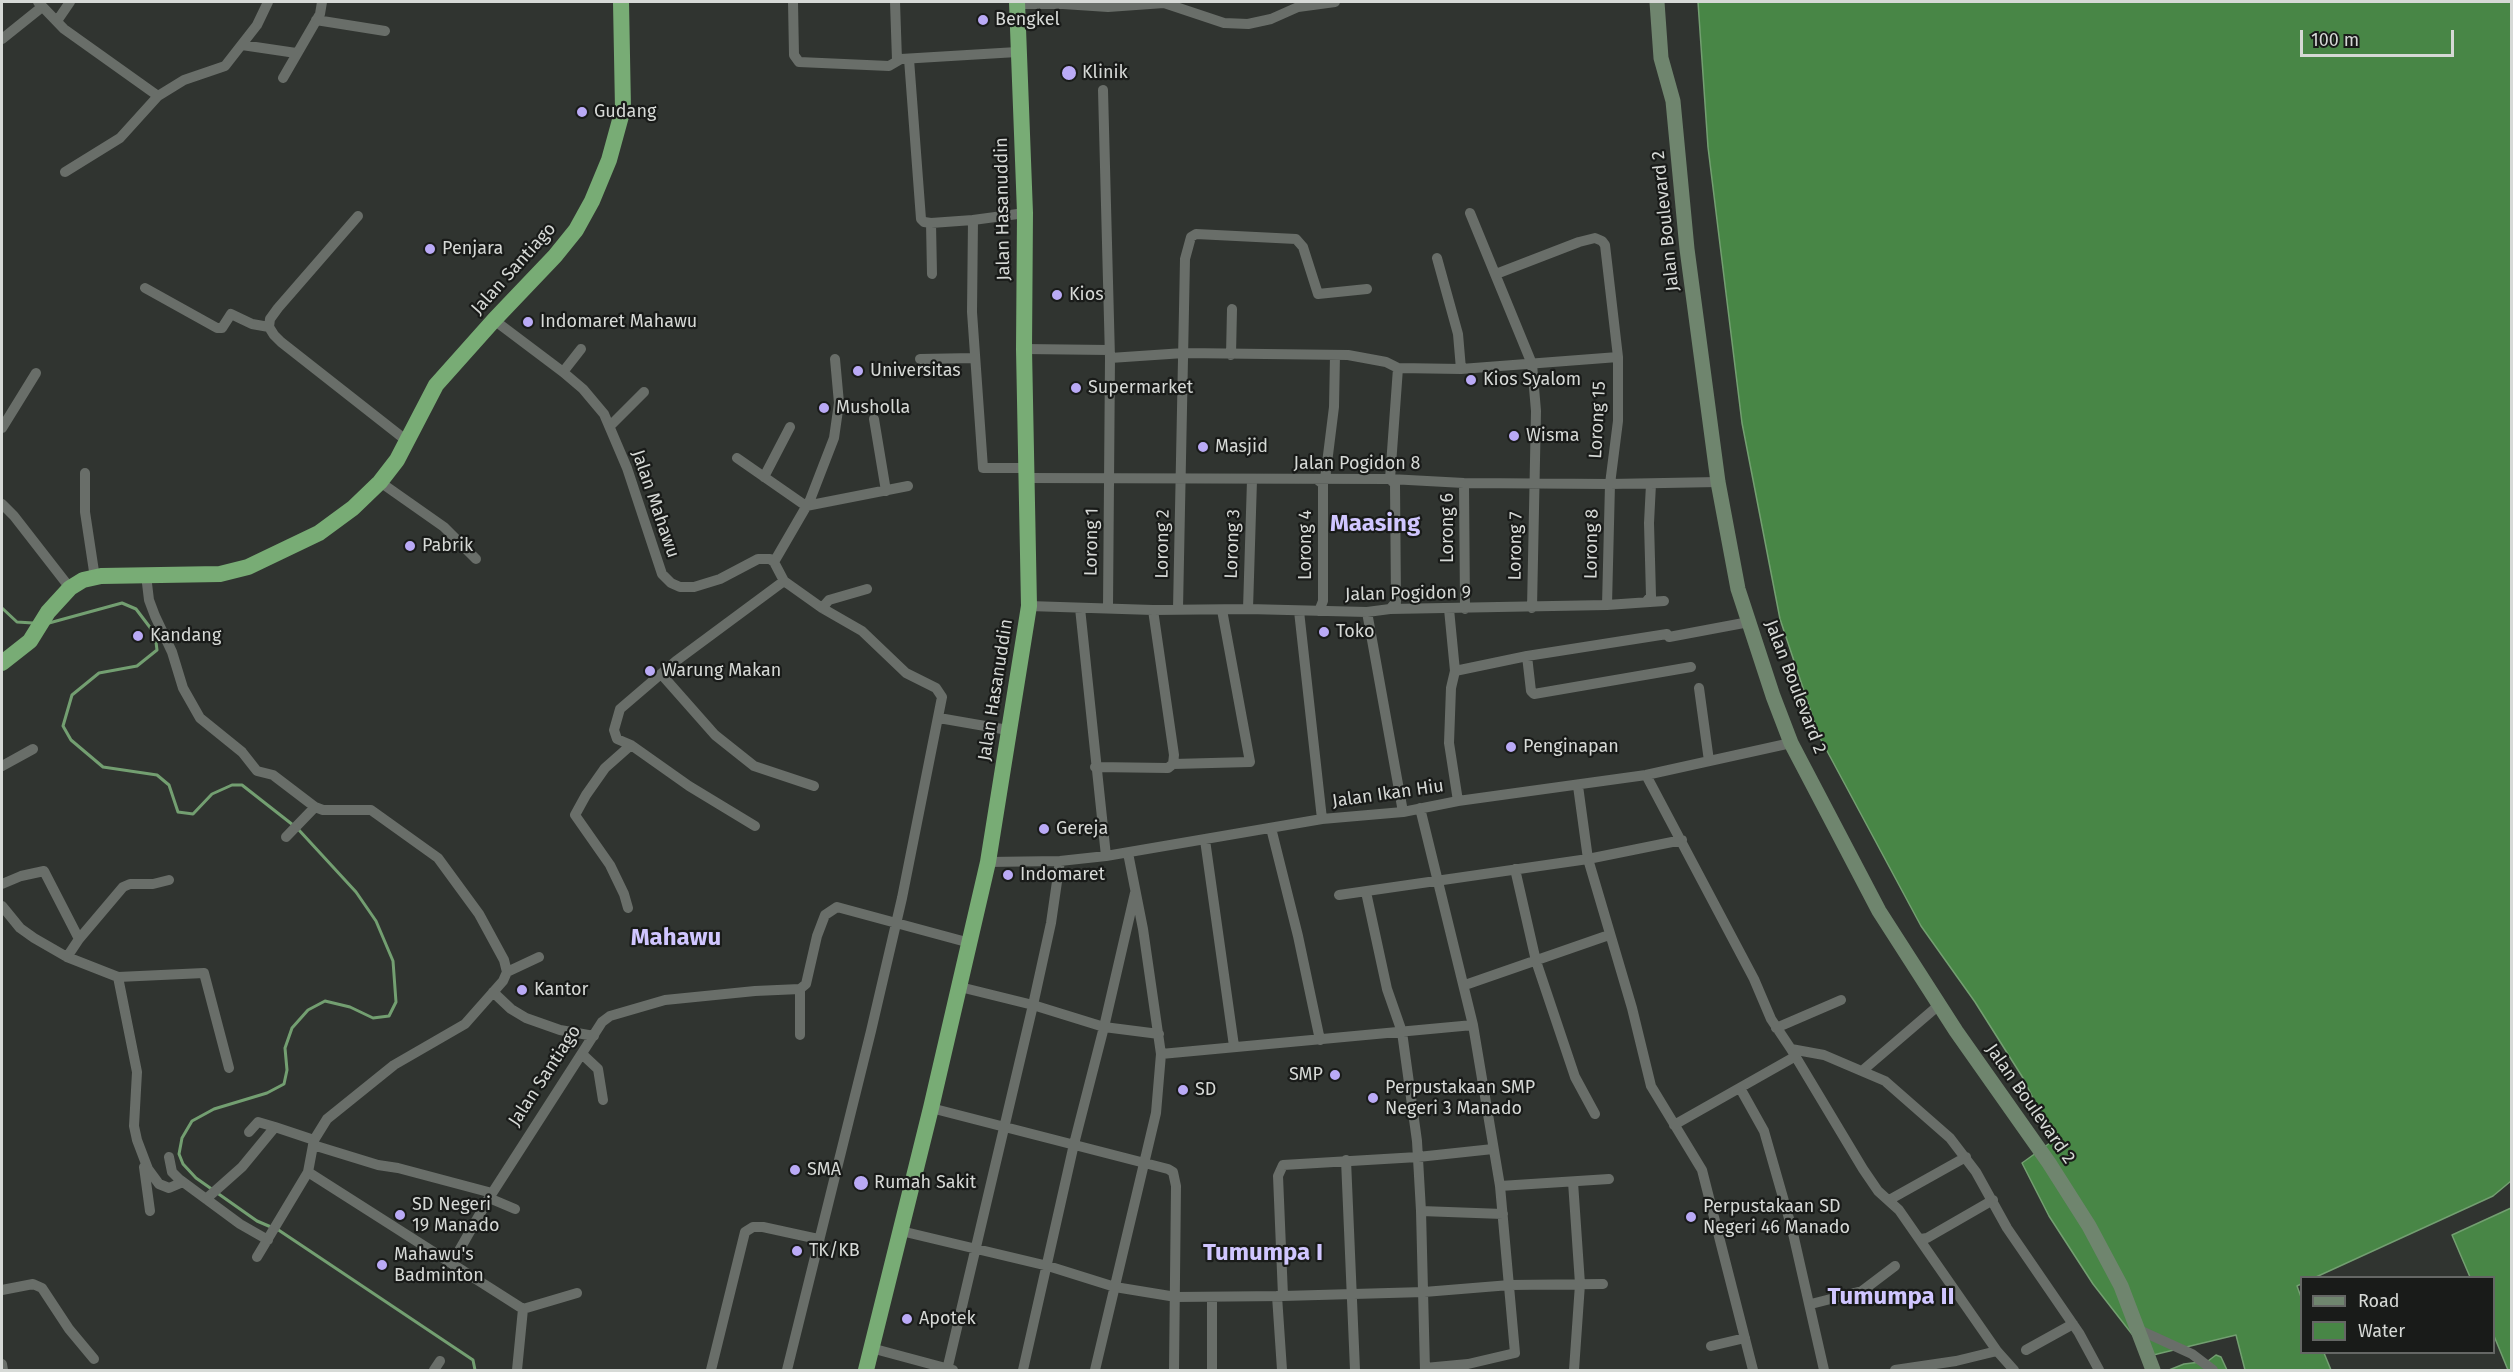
<!DOCTYPE html>
<html>
<head>
<meta charset="utf-8">
<style>
  body { margin:0 }
  #map { position:relative; width:2513px; height:1372px; overflow:hidden; background:#303430; font-family:"Fira Sans",sans-serif }
  canvas { display:block }
  .frame { position:absolute; inset:0; border:3px solid #d6d9d6; pointer-events:none }
  .legend { position:absolute; left:2300px; top:1276px; width:195px; height:78px; box-sizing:border-box; background:#191b19; border:2px solid #656765; margin:0; padding:8px 10px; list-style:none; font-size:18px; color:#d6d9d6 }
  .legend li { display:flex; align-items:center; gap:12px; height:30px }
  .legend b { width:30px; border:2px solid #656765 }
  .scale { position:absolute; left:2300px; top:30px; width:154px; height:27px; box-sizing:border-box; border:3px solid #d6d9d6; border-top:0; padding-left:8px; font-size:18px; line-height:21px; white-space:nowrap; color:#d6d9d6; -webkit-text-stroke:4px #191b19; paint-order:stroke }
</style>
</head>
<body>
<div id="map">
<canvas width="2513" height="1372"></canvas>
<div class="frame"></div>
<ul class="legend">
<li><b style="height:8px;background:#6f856e"></b>Road</li>
<li><b style="height:16px;background:#488646"></b>Water</li>
</ul>
<div class="scale">100 m</div>
</div>
<script>
const ctx = document.querySelector('canvas').getContext('2d');
ctx.lineJoin = 'round';
function paint(path, color) { ctx.fillStyle = color; ctx.fill(path, 'evenodd'); }
const toPath = rows => new Path2D(rows.map(r => 'M' + r).join(''));
function strokePath(path, color, width, dash) { ctx.strokeStyle = color; ctx.lineWidth = width; ctx.lineCap = dash ? 'butt' : 'round'; ctx.setLineDash(dash || []); ctx.stroke(path); }
function write(font, color, halo, rows, align = 'center') {
  ctx.font = font + ' "Fira Sans",sans-serif'; ctx.lineWidth = 4.5; ctx.setLineDash([]); ctx.textBaseline = 'middle'; ctx.strokeStyle = halo; ctx.fillStyle = color; for (const [text, x, y, turn = 0] of rows) {
    ctx.save(); ctx.translate(x, y); ctx.rotate((+turn || 0) * Math.PI / 180); ctx.textAlign = isNaN(turn) ? turn : align; if (halo) ctx.strokeText(text, 0, 0); ctx.fillText(text, 0, 0); ctx.restore();
  }
}
const water = toPath([
  [1698,2,2511,2,2511,1181,2493,1196,2316,1277,2302,1278,2301,1284,2297,1286,2301,1297,2302,1352,2324,1353,2331,1370,2245,1370,2236,1335,2149,1356,2093,1284,2049,1216,2022,1163,2054,1140,2023,1078,1975,1002,1921,926,1819,736,1780,619,1742,423,1708,147,1698,2],
  [2511,1208,2512,1370,2508,1370,2494,1336,2494,1278,2470,1277,2452,1235,2511,1208],
  [2216,1355,2221,1357,2227,1370,2169,1370,2184,1364,2208,1361,2216,1355]
]);
paint(water, '#488646');
strokePath(water, '#739f71', 1.5);
strokePath(toPath([
  [2,608,17,622,33,623],
  [49,623,122,603,136,609,155,634,157,650,137,666,99,673,72,695,63,726,71,740,103,767,157,775,169,785,178,812,193,814,212,794,232,785,242,785,293,825],
  [271,1227,257,1221,196,1178,183,1164,179,1154,182,1138,192,1121,214,1109,267,1093,284,1084,287,1070,285,1048,292,1028,308,1010,325,1001,350,1007,373,1018,389,1016,396,1002,393,961,376,921,356,892,298,829],
  [277,1229,473,1360,475,1370]
]), '#739f71', 3);
strokePath(toPath([
  [38,2,64,29,158,96],
  [793,2,794,55,799,62,889,66,901,59,1017,52],
  [895,2,897,60],
  [1017,4,1063,4,1108,7,1164,3,1224,23,1248,24,1271,19,1298,7,1335,2],
  [316,20,385,31],
  [57,21,70,2],
  [2,39,42,7],
  [242,45,296,53],
  [909,59,921,219,924,222,931,223,973,220],
  [283,78,320,14,322,2],
  [1103,90,1110,358,1108,607],
  [65,172,120,138,158,96,184,80,225,66,257,25,268,2],
  [1025,213,973,220,972,312,983,468,1026,468],
  [1470,213,1532,364,1536,411,1532,608],
  [358,216,278,308,270,319,269,327,274,335,281,342,407,441],
  [931,223,932,274],
  [1437,258,1458,334,1461,369],
  [1496,274,1579,242,1595,238,1602,241,1605,245,1618,357,1618,421,1610,484,1607,605],
  [145,288,217,328,222,328,231,314,252,324,269,327],
  [494,320,563,372,583,389,604,414,627,468,662,574,671,583,680,587,694,587,720,579,758,559,770,559,774,562,784,581,822,608,862,631,906,673,936,688,942,697,902,898,871,1031,787,1370],
  [1024,349,1109,350],
  [1231,355,1232,309],
  [1110,358,1184,353,1348,355,1386,362,1398,368],
  [920,359,974,358],
  [563,372,581,349],
  [874,419,886,491],
  [610,426,644,392],
  [2,428,36,373],
  [737,458,806,506,908,486],
  [85,473,85,512,95,578],
  [764,477,790,427],
  [1026,478,1390,479,1464,483,1610,484,1718,482],
  [1325,479,1334,407,1335,355],
  [1318,480,1323,484,1323,601,1319,611],
  [380,482,444,527,476,559],
  [1464,483,1465,609],
  [2,504,14,516,70,588],
  [774,562,810,500,834,438,839,403,835,359],
  [146,575,149,600,155,616,172,652,183,688,200,718,242,752,257,771,273,775,315,807,323,810,371,810,438,858,479,914,504,960,507,972,503,981,465,1024,394,1065,327,1119,314,1140,308,1172,523,1309,517,1370],
  [1646,602,1651,596,1649,523,1651,484],
  [1029,606,1153,610,1248,609,1367,612,1390,609,1607,605,1664,601],
  [822,608,829,600,867,589],
  [1080,608,1106,856],
  [1178,609,1185,259,1191,237,1196,234,1296,239,1303,247,1318,294,1367,289],
  [1248,609,1252,480],
  [1390,609,1396,602,1395,484,1390,479,1398,368,1461,369,1618,357],
  [1449,609,1455,671],
  [1299,611,1322,819],
  [1367,612,1403,812],
  [1527,656,1531,691,1534,694,1691,667],
  [662,675,715,735,754,766,814,786],
  [1699,688,1709,761],
  [939,718,1008,730],
  [1173,764,1250,762,1222,610],
  [2,766,33,749],
  [1095,767,1168,768,1173,764,1174,755,1153,610],
  [1646,775,1754,979,1771,1019,1791,1049,1824,1055,1885,1081,1950,1138,1976,1172,2007,1228,2079,1333,2099,1370],
  [1578,786,1588,859,1632,1008,1651,1086,1702,1170,1753,1370],
  [1458,801,1449,743,1451,688,1455,671,1527,656,1667,634,1669,637,1749,622],
  [1420,808,1473,1025,1500,1186,1515,1353,1468,1364,1425,1368],
  [755,826,689,786,631,745,617,739,614,730,620,709,676,661,784,581],
  [1271,828,1298,936,1320,1040],
  [286,837,315,807],
  [1205,840,1234,1046],
  [1128,853,1143,929,1161,1054],
  [988,862,1060,861,1106,856,1322,819,1403,812,1458,801,1646,775,1791,743],
  [1515,869,1536,961,1575,1077,1595,1114],
  [2,884,21,876,44,871,79,939],
  [1366,892,1387,989,1402,1032,1417,1141,1421,1211,1425,1370],
  [1339,895,1588,859,1682,840],
  [2,906,20,928,34,938,67,957,118,977,204,973,229,1068],
  [628,908,624,894,610,865,575,815,586,795,605,768,631,745],
  [67,957,79,939,123,887,130,884,153,884,169,880],
  [507,972,539,957],
  [118,977,137,1072,134,1126,137,1140,148,1169,159,1184,169,1188,183,1182],
  [1465,985,1609,935],
  [960,987,1033,1005,1104,1027,1159,1034],
  [493,992,511,1009,526,1018,560,1030,594,1036],
  [1776,1028,1841,1000],
  [800,1035,800,989],
  [1791,1049,1863,1169,1878,1191,1899,1210,1997,1351,2014,1370],
  [582,1054,598,1069,603,1100],
  [1862,1071,1939,1005],
  [1740,1088,1764,1131,1792,1229,1824,1370],
  [931,1108,1168,1169,1173,1172,1176,1186,1174,1370],
  [1674,1125,1796,1056],
  [249,1132,258,1122,275,1127],
  [313,1145,378,1165,398,1168,492,1193],
  [169,1157,172,1172,179,1179,240,1224,268,1240],
  [1346,1160,1355,1370],
  [144,1167,150,1211],
  [1573,1182,1580,1284,1574,1370],
  [1500,1186,1609,1179],
  [489,1198,515,1209],
  [206,1199,242,1167,275,1127,314,1140],
  [1889,1200,1966,1157],
  [1421,1211,1503,1214],
  [901,1231,1048,1266,1115,1287,1176,1297,1283,1296,1424,1292,1510,1285,1603,1284],
  [1921,1239,1927,1238,1993,1200],
  [257,1257,308,1172],
  [452,1263,489,1198,602,1022,610,1016,665,1000,755,991,800,989,806,984,817,936,825,915,837,907,970,943],
  [2,1290,33,1284,42,1288,69,1329,94,1359],
  [1277,1296,1282,1370],
  [1283,1296,1278,1176,1283,1165,1418,1157,1493,1149],
  [1811,1304,1862,1291,1895,1266],
  [523,1309,577,1293],
  [2137,1329,2192,1354,2213,1370],
  [1711,1346,1745,1338],
  [871,1348,953,1370],
  [2026,1350,2073,1324],
  [2,1364,3,1370],
  [434,1370,440,1361],
  [711,1370,745,1232,753,1227,763,1227,818,1239],
  [947,1370,1033,1005,1051,923,1060,861],
  [1023,1370,1074,1144,1104,1027,1135,893],
  [1095,1370,1156,1113,1161,1054,1473,1025],
  [1212,1370,1212,1298],
  [1895,1370,1956,1361,1997,1351]
]), '#696e69', 10);
strokePath(toPath([
  [1657,2,1661,58,1673,101,1687,249,1718,482,1738,589,1773,696,1791,743,1879,911,1956,1031,2049,1163,2089,1226,2121,1286,2153,1370]
]), '#6f856e', 15);
strokePath(toPath([
  [2,663,30,641,48,612,70,588,83,580,101,576,220,574,248,567,319,533,353,508,380,482,397,460,436,385,494,320,555,256,576,230,592,201,609,160,623,109,621,2],
  [866,1370,931,1108,988,862,1029,606,1024,349,1025,213,1017,2]
]), '#78ac75', 16);
for (const [x, y, r, color] of [
  [983,20,6,"#baaaf6"],
  [1069,73,8,"#baaaf6"],
  [582,112,6,"#baaaf6"],
  [430,249,6,"#baaaf6"],
  [1057,295,6,"#baaaf6"],
  [528,322,6,"#baaaf6"],
  [858,371,6,"#baaaf6"],
  [1471,380,6,"#baaaf6"],
  [1076,388,6,"#baaaf6"],
  [824,408,6,"#baaaf6"],
  [1514,436,6,"#baaaf6"],
  [1203,447,6,"#baaaf6"],
  [410,546,6,"#baaaf6"],
  [1324,632,6,"#baaaf6"],
  [138,636,6,"#baaaf6"],
  [650,671,6,"#baaaf6"],
  [1511,747,6,"#baaaf6"],
  [1044,829,6,"#baaaf6"],
  [1008,875,6,"#baaaf6"],
  [522,990,6,"#baaaf6"],
  [1335,1075,6,"#baaaf6"],
  [1183,1090,6,"#baaaf6"],
  [1373,1098,6,"#baaaf6"],
  [795,1170,6,"#baaaf6"],
  [861,1183,8,"#baaaf6"],
  [400,1215,6,"#baaaf6"],
  [1691,1217,6,"#baaaf6"],
  [797,1251,6,"#baaaf6"],
  [382,1265,6,"#baaaf6"],
  [907,1319,6,"#baaaf6"]
]) { const dot = new Path2D(); dot.arc(x, y, r, 0, 2 * Math.PI); ctx.fillStyle = color; ctx.fill(dot); strokePath(dot, '#191b19', 2); }
write('18px', '#d6d9d6', '#191b19', [
  ["Bengkel",995,20],
  ["Klinik",1082,73],
  ["Gudang",594,112],
  ["Penjara",442,249],
  ["Kios",1069,295],
  ["Indomaret Mahawu",540,322],
  ["Universitas",870,371],
  ["Kios Syalom",1483,380],
  ["Supermarket",1088,388],
  ["Musholla",836,408],
  ["Wisma",1526,436],
  ["Masjid",1215,447],
  ["Pabrik",422,546],
  ["Toko",1336,632],
  ["Kandang",150,636],
  ["Warung Makan",662,671],
  ["Penginapan",1523,747],
  ["Gereja",1056,829],
  ["Indomaret",1020,875],
  ["Kantor",534,990],
  ["SMP",1323,1075,"right"],
  ["Perpustakaan SMP",1385,1088],
  ["Negeri 3 Manado",1385,1109],
  ["SD",1195,1090],
  ["SMA",807,1170],
  ["Rumah Sakit",874,1183],
  ["SD Negeri",412,1205],
  ["19 Manado",412,1226],
  ["Perpustakaan SD",1703,1207],
  ["Negeri 46 Manado",1703,1228],
  ["TK/KB",809,1251],
  ["Mahawu's",394,1255],
  ["Badminton",394,1276],
  ["Apotek",919,1319]
], 'left');
write('18px', '#d6d9d6', '#191b19', [
  ["Jalan Hasanuddin",1003,209,-91],
  ["Jalan Boulevard 2",1666,221,-96],
  ["Jalan Santiago",514,269,-48],
  ["Lorong 15",1598,420,-87],
  ["Jalan Pogidon 8",1357,464],
  ["Jalan Mahawu",655,504,71],
  ["Lorong 6",1448,528,-90],
  ["Lorong 1",1092,542,-89],
  ["Lorong 2",1163,544,-89],
  ["Lorong 3",1233,544,-88],
  ["Lorong 8",1592,544,-89],
  ["Lorong 4",1306,545,-90],
  ["Lorong 7",1516,546,-89],
  ["Jalan Pogidon 9",1408,594,-1],
  ["Jalan Boulevard 2",1795,687,69],
  ["Jalan Hasanuddin",996,690,-81],
  ["Jalan Ikan Hiu",1388,794,-8],
  ["Jalan Santiago",545,1076,-57],
  ["Jalan Boulevard 2",2030,1104,55]
]);
write('bold 24px', '#d0c6ff', '#191b19', [
  ["Maasing",1375,524],
  ["Mahawu",676,938],
  ["Tumumpa I",1263,1253],
  ["Tumumpa II",1891,1297]
]);
</script>
</body>
</html>
